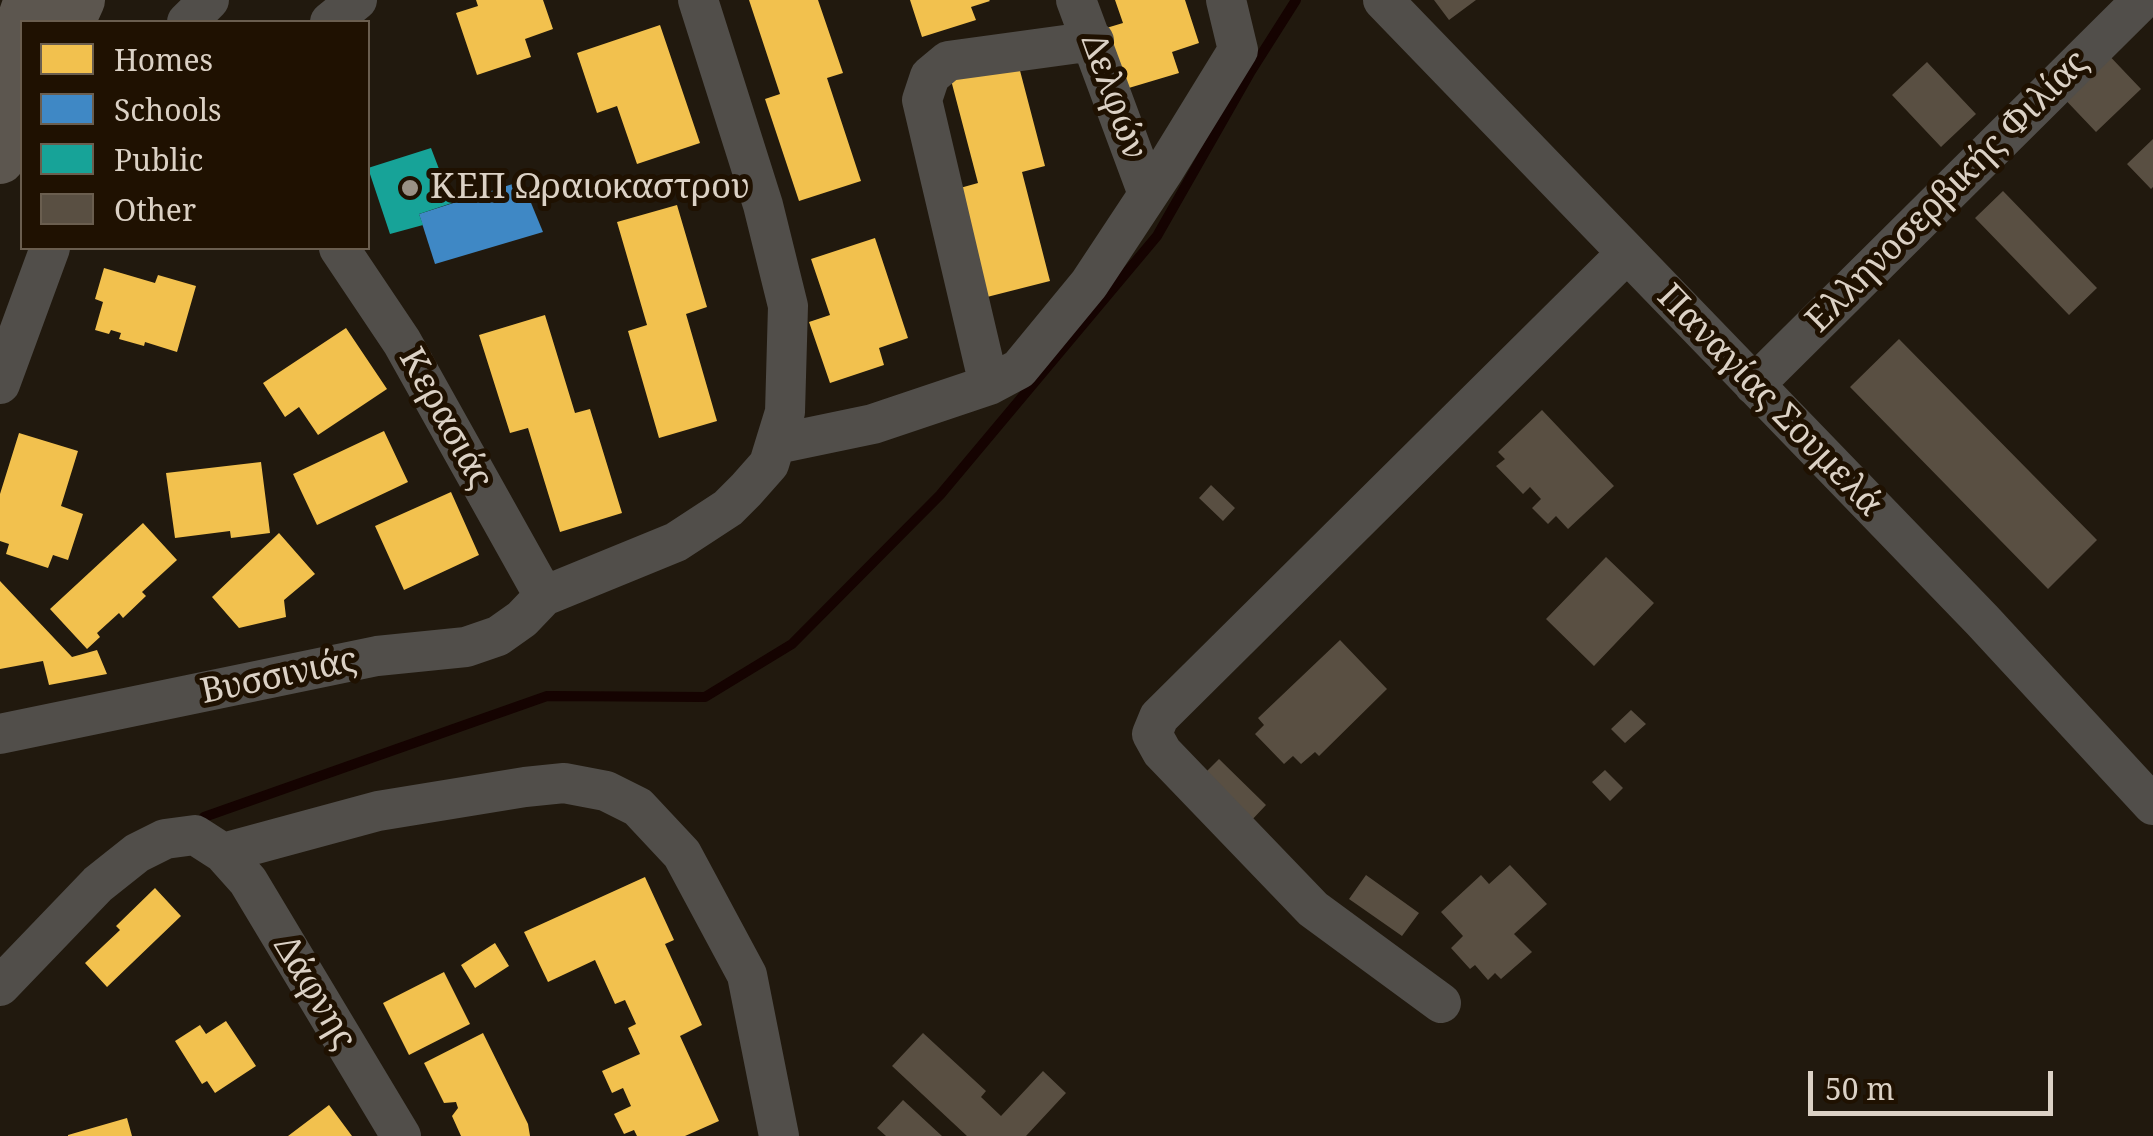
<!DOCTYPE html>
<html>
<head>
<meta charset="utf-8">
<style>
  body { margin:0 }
  #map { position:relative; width:2153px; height:1136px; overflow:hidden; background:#21190e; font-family:"Noto Serif",serif }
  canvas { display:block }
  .legend { position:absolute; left:20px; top:20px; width:350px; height:230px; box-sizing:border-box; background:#1f1101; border:2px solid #6a5e4f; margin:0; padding:12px 18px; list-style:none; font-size:30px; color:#dbd1c5 }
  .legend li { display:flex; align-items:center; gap:20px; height:50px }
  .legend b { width:50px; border:2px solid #6a5e4f }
  .scale { position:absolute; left:1808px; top:1071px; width:245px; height:45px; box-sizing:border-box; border:5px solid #dbd1c5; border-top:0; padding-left:12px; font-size:30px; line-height:35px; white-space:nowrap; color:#dbd1c5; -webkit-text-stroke:8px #1f1101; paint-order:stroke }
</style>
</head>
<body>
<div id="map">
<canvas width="2153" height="1136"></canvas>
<ul class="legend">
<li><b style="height:28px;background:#f2c14e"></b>Homes</li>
<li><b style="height:28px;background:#3f88c5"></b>Schools</li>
<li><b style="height:28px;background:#17a398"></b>Public</li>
<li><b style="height:28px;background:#594f42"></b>Other</li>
</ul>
<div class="scale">50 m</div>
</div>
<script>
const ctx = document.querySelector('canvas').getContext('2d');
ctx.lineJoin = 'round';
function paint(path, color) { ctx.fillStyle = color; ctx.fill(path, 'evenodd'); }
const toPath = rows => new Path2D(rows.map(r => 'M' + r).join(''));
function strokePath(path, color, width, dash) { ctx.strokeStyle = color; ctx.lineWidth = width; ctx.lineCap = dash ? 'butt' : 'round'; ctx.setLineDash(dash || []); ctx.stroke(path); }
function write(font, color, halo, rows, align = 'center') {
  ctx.font = font + ' "Noto Serif",serif'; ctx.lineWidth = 10; ctx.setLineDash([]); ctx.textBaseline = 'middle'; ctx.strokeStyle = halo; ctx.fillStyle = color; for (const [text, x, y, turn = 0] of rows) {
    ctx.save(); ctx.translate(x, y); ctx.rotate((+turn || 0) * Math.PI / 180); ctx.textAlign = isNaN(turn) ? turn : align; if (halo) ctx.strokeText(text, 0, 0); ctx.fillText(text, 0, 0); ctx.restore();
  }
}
paint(toPath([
  [476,0,543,0,553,29,525,39,531,57,477,75,456,13,478,6],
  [749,0,818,0,843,73,827,78,861,181,799,201,765,99,780,94],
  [910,0,989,0,990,1,971,7,976,20,922,37],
  [1115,0,1185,0,1199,43,1172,52,1179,73,1122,90,1103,29,1123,23],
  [660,25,700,143,637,164,617,106,597,113,577,53],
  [1018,63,1045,166,1022,172,1050,281,987,297,960,188,978,183,951,80],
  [677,205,707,307,686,314,717,421,659,438,628,331,647,325,617,222],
  [875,238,908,338,879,348,884,365,830,383,809,322,830,315,811,259],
  [104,268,155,283,158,275,196,286,177,352,145,342,144,346,119,339,121,333,111,330,109,334,95,330,103,302,95,299],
  [545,315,575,413,590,409,622,513,560,532,528,428,510,433,479,335],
  [346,328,387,389,318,435,299,407,285,417,263,383],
  [384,431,408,482,317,525,293,474],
  [19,433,78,451,61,506,83,514,68,560,53,555,48,568,6,554,9,544,0,541,0,494],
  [261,462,270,533,231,538,230,531,175,538,166,473],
  [451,492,479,555,404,590,375,526],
  [143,523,177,560,142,592,146,596,123,618,119,613,97,633,100,637,87,649,50,609],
  [279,533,315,574,284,600,286,617,239,628,212,597],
  [0,581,72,657,97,650,107,674,49,685,43,661,0,669],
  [645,877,674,940,665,944,702,1025,680,1036,719,1121,685,1136,637,1136,634,1130,624,1134,614,1114,631,1106,623,1088,612,1093,602,1071,640,1054,628,1028,636,1024,625,1000,615,1004,595,960,548,982,524,932],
  [155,888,181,916,107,987,85,963,120,930,116,926],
  [495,943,509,966,475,988,461,965],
  [444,972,470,1024,409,1055,383,1003],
  [226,1021,256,1066,215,1093,207,1081,202,1084,175,1041,200,1025,206,1034],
  [483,1033,528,1124,530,1136,461,1136,452,1116,458,1108,456,1102,444,1103,424,1063],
  [329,1105,352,1136,288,1136],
  [127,1118,132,1136,68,1136,68,1135]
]), '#f2c14e');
paint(toPath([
  [522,181,543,232,435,264,419,214]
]), '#3f88c5');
paint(toPath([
  [431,148,452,203,419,214,423,225,390,234,368,168]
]), '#17a398');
strokePath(toPath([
  [204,817,547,696,705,697,792,644,940,495,1157,236,1251,71,1296,0]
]), '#150301', 10);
paint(toPath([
  [1434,0,1476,0,1449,20],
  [2102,48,2141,89,2096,132,2057,91],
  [1927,62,1976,114,1941,147,1892,95],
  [2153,139,2153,187,2151,189,2127,164],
  [2003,191,2097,288,2069,315,1975,218],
  [1899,339,2097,540,2048,589,1850,387],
  [1542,410,1614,486,1568,529,1556,516,1548,524,1532,508,1541,499,1530,487,1523,494,1496,466,1505,459,1498,452],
  [1211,485,1235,508,1223,521,1199,498],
  [1606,557,1654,603,1594,666,1546,619],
  [1340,640,1387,689,1319,756,1315,752,1301,764,1293,756,1284,764,1255,734,1264,725,1258,718],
  [1631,710,1646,724,1625,743,1611,729],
  [1219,759,1266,805,1249,823,1202,776],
  [1605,770,1623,788,1610,801,1592,782],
  [1510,865,1547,904,1514,934,1532,952,1501,979,1495,973,1488,980,1475,965,1470,969,1451,948,1463,936,1441,912,1481,875,1489,884],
  [1366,875,1419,913,1402,936,1349,899],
  [923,1033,986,1091,981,1097,1001,1116,1043,1071,1066,1093,1026,1136,967,1136,892,1066],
  [903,1100,942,1136,886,1136,877,1128]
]), '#594f42');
strokePath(toPath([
  [1076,0,1148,194],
  [1383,0,1982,620,2153,805],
  [187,22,209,0],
  [330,22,357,0],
  [339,248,402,342,544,596],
  [0,384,50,248],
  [989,385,922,100,930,76,948,61,1094,41],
  [1754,385,2142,0],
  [777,444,873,424,989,385,1019,369,1089,284,1163,172,1238,50,1226,0],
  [0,734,377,656,466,647,498,636,522,619,544,596,676,542,728,508,746,490,769,464,785,412,788,306,763,205,698,0],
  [223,853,378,811,525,787,564,783,606,791,638,807,682,854,747,975,779,1136],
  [0,986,98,884,137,853,165,839,195,835,223,853,248,881,401,1136],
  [1441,1003,1313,909,1162,752,1152,734,1159,717,1626,254]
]), '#514e4a', 40);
strokePath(toPath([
  [70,22,80,0],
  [0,83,29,0],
  [0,159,22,120]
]), '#5c564f', 50);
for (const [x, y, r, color] of [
  [410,188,10,"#9a9185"]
]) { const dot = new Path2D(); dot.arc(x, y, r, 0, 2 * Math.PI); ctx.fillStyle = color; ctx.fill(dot); strokePath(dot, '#1f1101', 4); }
write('35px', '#dbd1c5', '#1f1101', [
  ["Δελφών",1113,97,70],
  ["Ελληνοσερβικής Φιλίας",1948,192,-45],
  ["Παναγίας Σουμελά",1769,401,46],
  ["Κερασιάς",445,419,61],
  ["Βυσσινιάς",279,677,-12],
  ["Δάφνης",314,993,59]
]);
write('35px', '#dbd1c5', '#1f1101', [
  ["ΚΕΠ Ωραιοκαστρου",430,188]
], 'left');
</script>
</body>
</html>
